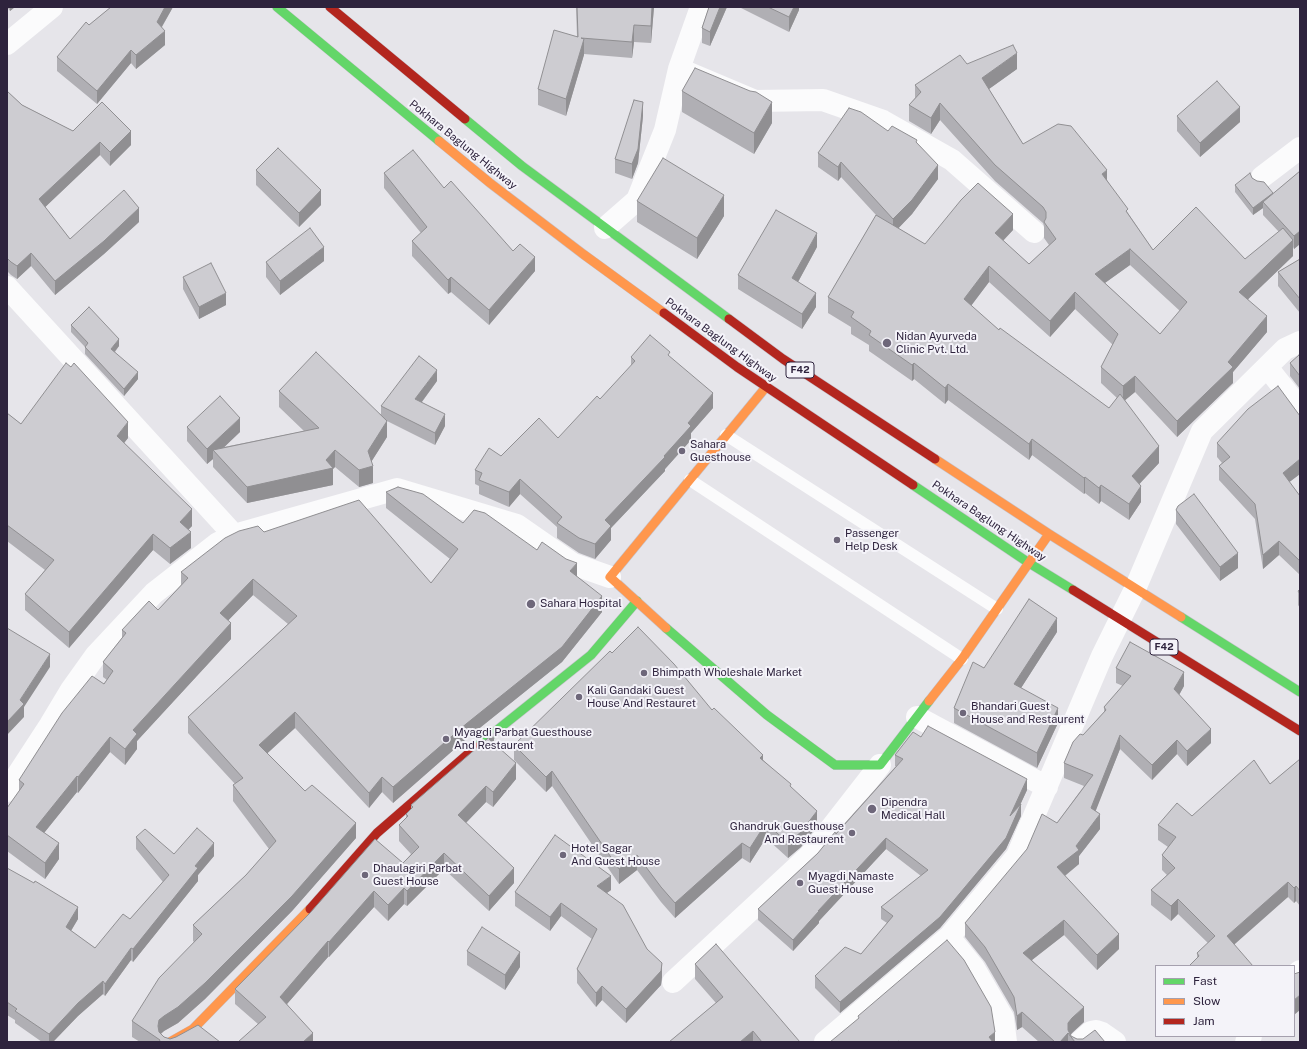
<!DOCTYPE html>
<html>
<head>
<meta charset="utf-8">
<style>
  body { margin:0 }
  #map { position:relative; width:1307px; height:1049px; overflow:hidden; background:#e6e5ea; font-family:"Public Sans",sans-serif }
  canvas { display:block }
  .frame { position:absolute; inset:0; border:8px solid #2e233d; pointer-events:none }
  .legend { position:absolute; left:1155px; top:965px; width:140px; height:72px; box-sizing:border-box; background:#f4f3f9; border:1px solid #a5a0ae; margin:0; padding:5px 7px; list-style:none; font-size:12px; color:#2e233d }
  .legend li { display:flex; align-items:center; gap:8px; height:20px }
  .legend b { width:20px; border:1px solid #a5a0ae }
</style>
</head>
<body>
<div id="map">
<canvas width="1307" height="1049"></canvas>
<div class="frame"></div>
<ul class="legend">
<li><b style="height:5px;background:#63d668"></b>Fast</li>
<li><b style="height:5px;background:#ff974d"></b>Slow</li>
<li><b style="height:5px;background:#b3261e"></b>Jam</li>
</ul>
</div>
<script>
const ctx = document.querySelector('canvas').getContext('2d');
ctx.lineJoin = 'round';
const toPath = rows => new Path2D(rows.map(r => 'M' + r).join(''));
function strokePath(path, color, width, dash) { ctx.strokeStyle = color; ctx.lineWidth = width; ctx.lineCap = dash ? 'butt' : 'round'; ctx.setLineDash(dash || []); ctx.stroke(path); }
function paint(path, color) { ctx.fillStyle = color; ctx.fill(path, 'evenodd'); }
function write(font, color, halo, rows, align = 'center') {
  ctx.font = font + ' "Public Sans",sans-serif'; ctx.lineWidth = 4; ctx.setLineDash([]); ctx.textBaseline = 'middle'; ctx.strokeStyle = halo; ctx.fillStyle = color; for (const [text, x, y, turn = 0] of rows) {
    ctx.save(); ctx.translate(x, y); ctx.rotate((+turn || 0) * Math.PI / 180); ctx.textAlign = isNaN(turn) ? turn : align; if (halo) ctx.strokeText(text, 0, 0); ctx.fillText(text, 0, 0); ctx.restore();
  }
}
const fast = toPath([
  [277,7,439,141],
  [465,119,522,166,729,319],
  [913,485,1029,563,1073,590],
  [1181,617,1300,692],
  [666,628,767,715,835,765,880,765,929,701],
  [476,747,591,655,637,601]
]);
const slow = toPath([
  [439,141,490,183,583,254,664,313],
  [935,459,1049,534,1181,617],
  [666,628,610,577,766,387],
  [929,701,962,659,1049,534],
  [170,1042,193,1029,310,909]
]);
const jam = toPath([
  [330,7,465,119],
  [664,313,737,367,913,485],
  [729,319,783,359,935,459],
  [1073,590,1300,731],
  [310,909,377,833,476,747]
]);
strokePath(fast, '#c4c1ca', 10);
strokePath(slow, '#c4c1ca', 10);
strokePath(jam, '#c4c1ca', 10);
strokePath(toPath([
  [726,435,997,609],
  [690,480,962,659]
]), '#fbfbfc', 12);
strokePath(toPath([
  [7,44,52,7],
  [679,69,755,101,823,100,883,121,952,160,1034,232],
  [1262,177,1300,148],
  [605,228,637,200,665,130,679,69,701,7],
  [7,287,234,535],
  [1267,367,1300,409],
  [917,717,1047,787],
  [7,791,50,725,71,690,96,655,154,593,218,543,234,535,397,489,517,525,573,564,610,577],
  [949,937,974,968,1003,1018,1006,1042],
  [1294,976,1300,971],
  [673,982,810,855,880,765],
  [825,1042,949,937,1017,856,1102,656,1135,589,1202,431,1285,349,1300,342],
  [1080,1042,1091,1032,1096,1031,1102,1033,1115,1042],
  [1246,1042,1251,1036]
]), '#fbfbfc', 22);
strokePath(fast, '#63d668', 9);
strokePath(slow, '#ff974d', 9);
strokePath(jam, '#b3261e', 9);
paint(toPath([
  [7,7,15,7,10,11],
  [111,7,173,7,162,27,165,45,136,69,131,63,97,104,57,71,57,57,89,25],
  [576,7,654,7,651,43,634,42,632,58,584,54,566,116,538,105,538,89,577,37],
  [709,7,727,7,710,46,702,43,702,28],
  [739,7,799,7,799,10,789,32],
  [967,64,1017,69,989,89,1023,144,1107,180,1128,213,1153,250,1245,259,1279,232,1263,215,1263,208,1253,215,1235,192,1235,185,1252,178,1273,194,1300,171,1300,244,1294,249,1293,247,1293,256,1248,299,1267,332,1233,372,1233,383,1177,437,1135,392,1125,400,1159,463,1139,484,1141,502,1129,520,1101,501,1099,504,1085,493,1084,494,1032,455,1029,460,948,400,945,404,914,379,912,381,869,351,869,345,851,334,851,327,828,313,828,297,876,215,841,177,838,181,818,167,818,153,888,131,917,143,938,179,912,214,898,228,925,244,1013,230,1003,241,1029,264,1049,245,1044,238,1044,226,1043,223,995,181,940,120,931,134,909,121,909,105,915,98,915,85],
  [1130,265,1180,311,1160,334,1105,283],
  [989,282,1050,337,1075,309,1113,345,1101,367,1101,383,1117,398,1109,408,999,330,971,306],
  [7,91,22,105,73,131,131,145,110,166,100,155,45,207,70,239,139,222,104,254,55,295,31,266,17,279,11,275,7,271],
  [682,91,772,123,754,154,682,112],
  [643,116,638,163,632,179,615,173,615,159],
  [1177,116,1240,122,1200,157,1177,131],
  [256,170,321,205,299,227,256,185],
  [384,173,444,188,513,251,535,271,489,325,451,292,448,294,412,256,412,241,421,233,384,188],
  [637,201,724,216,697,259,637,222],
  [817,247,798,282,816,307,802,329,738,289,738,275],
  [1300,259,1300,313,1278,286,1278,272],
  [324,261,280,295,266,277,266,262],
  [183,277,226,305,199,319,183,289],
  [71,325,119,346,115,352,138,379,124,396,85,354,85,347,71,332],
  [631,357,670,357,713,408,691,433,691,440,665,469,665,471,611,528,611,540,595,559,579,553,557,538,557,527,520,494,509,507,479,494,479,486,475,484,475,470,558,438,600,399,631,366],
  [1300,357,1300,389,1290,376,1290,363],
  [437,381,422,402,445,426,435,445,387,421,387,437,371,462,373,483,359,487,335,467,333,469,333,485,247,503,213,467,213,459,207,464,187,441,187,427,240,432,224,447,304,431,279,407,279,391,381,414,381,406],
  [7,413,21,424,128,438,124,443,192,526,188,530,191,548,170,564,153,550,69,648,25,610,25,594,45,570,7,541],
  [1300,416,1300,474,1289,482,1300,496,1300,575,1279,555,1263,569,1255,519,1219,480,1219,466,1222,463,1217,457,1217,443],
  [386,492,463,523,537,550,577,577,602,612,562,662,466,739,393,803,382,792,369,808,295,728,267,753,305,791,356,838,292,911,205,999,178,1023,164,1031,161,1034,164,1037,170,1039,220,1042,140,1042,132,1037,132,1021,194,942,193,941,193,925,246,875,269,849,233,801,233,785,235,784,188,733,188,717,288,624,253,595,228,620,231,639,137,741,137,749,125,765,110,752,78,793,77,792,44,833,59,859,45,879,7,851,7,808,19,792,19,780,107,680,103,677,103,662,122,638,122,630,158,610,181,585,181,572,264,532,431,583,450,559,386,508],
  [1176,510,1238,568,1220,581,1176,524],
  [1300,589,1300,608,1298,605,1298,591],
  [1057,632,1021,688,1058,723,1037,768,954,723,954,708,984,668],
  [612,653,712,710,791,787,817,826,801,847,788,858,766,838,750,863,742,858,675,918,661,902,637,870,619,884,552,786,546,792,514,760,514,745],
  [1116,668,1184,686,1179,695,1211,743,1187,766,1177,754,1152,780,1120,749,1095,811,1100,829,1079,856,1079,864,1065,876,1119,949,1097,970,1064,935,1032,960,1084,1022,1072,1033,1070,1035,1071,1036,1077,1039,1105,1042,1039,1042,1022,1027,1017,1030,1014,1012,985,962,965,937,965,923,1057,823,1084,786,1064,778,1064,763,1083,735,1104,712,1104,707,1123,686,1116,683],
  [921,737,1027,790,1020,805,1021,816,1006,849,940,928,840,1013,815,988,815,976,861,954,887,923,881,919,881,907,921,876,886,849,819,921,819,923,793,951,758,920,758,909,818,853,896,766,895,766,895,755],
  [494,744,516,779,493,807,486,802,466,823,514,883,489,911,444,869,407,906,404,904,388,921,374,907,329,957,328,957,287,1004,313,1042,258,1024,235,1004,235,989,403,863,411,854,399,841,399,825,406,818,406,814,411,809,411,805],
  [1300,759,1300,906,1296,901,1294,903,1288,897,1197,958,1197,953,1208,943,1178,914,1171,921,1151,905,1151,890,1167,875,1162,870,1162,855,1168,847,1158,840,1158,825,1192,816,1270,784],
  [136,837,174,854,214,856,198,875,198,881,133,962,131,960,105,996,103,994,78,1016,53,1042,42,1042,15,1023,15,1020,7,1015,7,868,78,919,71,931,95,948,130,919,163,882,136,849],
  [611,890,607,893,662,977,661,985,626,1023,602,1000,596,1007,577,983,577,969,592,939,561,916,550,931,515,906,515,892],
  [467,951,520,967,505,990,467,965],
  [695,964,800,1042,669,1042,716,1003,695,979]
]), '#b0afb4');
paint(toPath([
  [10,7,15,7,10,11],
  [165,7,173,7,157,35,157,22],
  [652,7,654,7,651,43,651,26],
  [720,7,727,7,710,46,710,32],
  [794,7,799,7,799,10,789,32,789,17],
  [634,25,634,42,632,58,632,42],
  [165,31,165,45,136,69,136,55],
  [584,39,584,55,566,116,566,99],
  [131,50,131,63,97,104,97,91],
  [1017,53,1017,69,982,94,982,78],
  [643,102,643,116,638,163,632,179,632,164],
  [772,102,772,123,754,154,754,133],
  [940,103,940,120,931,134,931,118],
  [1240,107,1240,122,1200,157,1200,143],
  [131,131,131,145,110,166,110,152],
  [100,142,100,155,39,213,39,199],
  [841,162,841,177,838,181,838,167],
  [938,165,938,179,912,214,893,234,893,219],
  [1107,170,1107,186,1102,174],
  [321,190,321,205,299,227,299,213],
  [1273,193,1273,200,1263,202,1263,208,1253,215,1253,208],
  [724,195,724,216,697,259,697,238],
  [139,208,139,222,104,254,55,295,55,281],
  [1013,214,1013,230,995,249,995,233],
  [1300,231,1300,244,1294,249,1294,236],
  [817,233,817,247,792,293,792,278],
  [1293,240,1293,256,1239,308,1239,292],
  [324,247,324,261,280,295,280,281],
  [1130,249,1130,265,1095,290,1095,274],
  [31,253,31,266,17,279,17,266],
  [535,257,535,271,489,325,489,310],
  [989,266,989,282,964,315,964,299],
  [451,277,451,292,448,294,448,280],
  [1075,292,1075,309,1050,337,1050,321],
  [226,293,226,305,199,319,199,307],
  [816,293,816,307,802,329,802,314],
  [1267,316,1267,332,1233,372,1233,383,1177,437,1177,421],
  [119,339,119,346,111,356,111,349],
  [914,363,914,379,912,381,912,365],
  [437,370,437,381,415,411,415,399],
  [138,372,138,379,124,396,124,389],
  [1135,376,1135,392,1123,402,1123,386],
  [948,384,948,400,945,404,945,388],
  [713,393,713,408,691,433,691,440,665,469,665,471,611,528,611,540,595,559,595,544,605,520,664,456,688,423],
  [445,414,445,426,435,445,435,433],
  [240,418,240,432,217,454,213,450,213,459,207,464,207,449],
  [387,421,387,437,368,467,368,451],
  [128,422,128,438,117,452,117,436],
  [1032,439,1032,455,1029,460,1029,444],
  [1159,446,1159,463,1132,492,1132,476],
  [335,450,335,467,333,469,333,485,247,503,247,487,326,460],
  [1300,459,1300,474,1283,487,1283,473],
  [373,466,373,483,359,487,359,470],
  [1085,477,1085,493,1084,494,1084,478],
  [520,479,520,494,509,507,509,492],
  [1101,485,1101,501,1099,504,1099,488],
  [1141,486,1141,502,1129,520,1129,504],
  [192,509,192,526,180,538,180,522],
  [191,532,191,548,170,564,170,548],
  [153,534,153,550,69,648,69,632],
  [1279,541,1279,555,1263,569,1263,555],
  [1238,553,1238,568,1220,581,1220,567],
  [577,563,577,579,570,571],
  [253,579,253,595,220,629,220,613],
  [602,596,602,612,562,662,466,739,393,803,393,787],
  [1057,618,1057,632,1014,699,1014,684],
  [231,623,231,639,137,741,137,749,125,765,125,749,133,730],
  [50,654,50,667,24,707,24,717,7,735,7,722,20,700],
  [1184,672,1184,686,1174,704,1174,689],
  [1058,708,1058,723,1037,768,1037,753],
  [295,712,295,728,259,761,259,745],
  [1211,729,1211,743,1187,766,1187,751],
  [494,733,494,749,489,739],
  [1120,735,1120,749,1091,823,1091,808],
  [110,737,110,752,78,793,78,777],
  [1177,740,1177,754,1152,780,1152,765],
  [763,755,763,770,760,758],
  [516,763,516,779,493,807,493,792],
  [552,771,552,786,546,792,546,777],
  [77,776,77,792,36,843,36,827],
  [382,777,382,792,369,808,369,793],
  [1027,779,1027,790,1010,827,1010,816],
  [486,786,486,802,458,831,458,815],
  [1021,804,1021,816,1006,849,940,928,840,1013,840,1002],
  [817,811,817,826,801,847,788,858,788,843],
  [1100,814,1100,829,1079,856,1079,864,1057,882,1057,867,1076,846],
  [356,823,356,838,292,911,205,999,178,1023,164,1031,159,1035,158,1026,159,1020],
  [766,823,766,838,750,863,750,848],
  [886,838,886,849,819,921,819,923,793,951,793,940,818,911],
  [59,843,59,859,45,879,45,863],
  [214,843,214,856,198,875,198,881,133,962,133,949,195,866],
  [742,843,742,858,675,918,675,903],
  [444,853,444,869,407,906,407,891],
  [637,855,637,870,619,884,619,869],
  [514,868,514,883,489,911,489,896],
  [611,876,611,890,597,900,597,886],
  [1288,882,1288,897,1227,951,1227,936],
  [1296,886,1296,901,1294,903,1294,888],
  [404,888,404,904,388,921,388,905],
  [374,891,374,907,329,957,329,942],
  [1178,899,1178,914,1171,921,1171,906],
  [561,903,561,916,550,931,550,917],
  [78,907,78,919,66,939,66,927],
  [1064,920,1064,935,1023,967,1023,953],
  [1119,934,1119,949,1097,970,1097,955],
  [328,941,328,957,280,1012,280,997],
  [131,948,131,960,105,996,105,984],
  [520,952,520,967,505,990,505,975],
  [662,963,662,977,661,985,626,1023,626,1009],
  [103,981,103,994,78,1016,53,1042,49,1042,49,1034,78,1003],
  [602,986,602,1000,596,1007,596,993],
  [1300,995,1300,1010,1294,1015,1294,1000],
  [1084,1007,1084,1022,1072,1033,1070,1036,1068,1033,1068,1042,1060,1042,1068,1023,1072,1018],
  [1022,1012,1022,1027,1017,1030,1017,1016],
  [753,1031,753,1042,740,1042],
  [995,1032,995,1042,989,1042,989,1037],
  [313,1033,313,1042,303,1042]
]), '#908f92');
const building = toPath([
  [111,7,165,7,157,22,165,31,136,55,131,50,97,91,57,57,86,22,89,25,111,7],
  [577,7,652,7,651,26,634,25,632,42,581,38,584,39,566,99,538,89,554,30,578,37,577,7],
  [709,7,720,7,710,32,702,28,709,7],
  [768,7,794,7,789,17,768,7],
  [1013,45,1017,53,982,78,1023,144,1058,124,1071,126,1107,170,1102,174,1128,209,1126,211,1153,250,1196,207,1245,259,1283,228,1293,240,1239,292,1267,316,1228,362,1233,367,1177,421,1135,376,1123,386,1101,367,1118,334,1075,292,1050,321,989,266,964,299,999,330,1000,328,1109,408,1120,394,1159,446,1132,476,1141,486,1129,504,1101,485,1099,488,1085,477,1084,478,1032,439,1029,444,948,384,945,388,914,363,912,365,869,335,871,331,851,317,854,312,828,297,876,215,925,244,961,200,978,183,1013,214,995,233,1029,264,1056,239,1044,222,1046,218,1046,212,1043,207,995,165,940,103,931,118,909,105,921,92,915,85,960,55,967,64,1013,45],
  [1130,249,1187,302,1160,334,1095,274,1130,249],
  [695,68,750,91,756,92,772,102,754,133,682,91,695,68],
  [1217,81,1240,107,1200,143,1177,116,1217,81],
  [7,91,22,105,73,131,102,102,131,131,110,152,100,142,39,199,70,239,124,190,139,208,104,241,55,281,31,253,17,266,11,262,7,258,7,91],
  [634,100,643,102,638,149,632,164,615,159,634,100],
  [849,108,861,112,888,131,892,126,917,140,916,142,938,165,912,200,893,219,841,162,838,167,818,153,849,108],
  [278,148,321,190,299,213,256,170,278,148],
  [413,150,444,188,451,181,513,251,520,244,535,257,489,310,451,277,448,280,412,241,427,227,384,173,413,150],
  [663,158,724,195,697,238,637,201,663,158],
  [1300,171,1300,231,1294,236,1263,202,1300,171],
  [1250,173,1252,178,1257,181,1264,182,1273,193,1253,208,1235,185,1250,173],
  [776,210,817,233,792,278,816,293,802,314,738,275,776,210],
  [310,228,324,247,280,281,266,262,310,228],
  [1300,259,1300,299,1278,272,1300,259],
  [211,263,226,293,199,307,183,277,211,263],
  [89,307,119,339,111,349,138,372,124,389,85,347,88,343,71,325,89,307],
  [650,335,670,352,668,355,713,393,688,423,691,426,664,456,665,457,605,520,611,526,595,544,579,538,557,523,562,517,520,479,509,492,479,480,482,473,475,470,489,448,501,456,539,418,558,438,597,396,600,399,635,361,631,357,650,335],
  [316,352,387,421,368,451,373,466,359,470,335,450,326,460,333,468,247,487,213,450,319,428,279,391,316,352],
  [1299,355,1300,357,1300,376,1290,363,1299,355],
  [419,356,437,370,415,399,445,414,435,433,381,406,419,356],
  [66,363,71,367,74,363,128,422,117,436,192,509,180,522,191,532,170,548,153,534,69,632,25,594,54,560,7,525,7,413,21,424,66,363],
  [1278,386,1300,416,1300,459,1283,473,1300,496,1300,561,1279,541,1263,555,1255,504,1219,466,1230,457,1217,443,1248,409,1278,386],
  [220,396,240,418,207,449,187,427,220,396],
  [398,487,423,494,463,523,474,510,485,513,537,550,542,542,566,559,577,563,570,571,602,596,562,647,466,724,393,787,382,777,369,793,295,712,259,745,305,791,312,785,356,823,292,896,205,983,178,1007,164,1016,159,1020,158,1026,159,1032,164,1037,170,1039,176,1037,198,1025,220,1042,159,1042,160,1040,132,1021,159,978,202,934,193,925,246,875,276,841,233,785,243,778,188,717,297,616,253,579,220,613,231,623,133,730,137,734,125,749,110,737,78,777,77,776,36,827,59,843,45,863,7,835,7,808,24,784,19,780,62,713,92,676,104,684,113,671,103,662,126,633,122,630,149,601,158,610,188,578,181,572,225,538,239,531,258,526,264,532,359,500,431,583,458,549,386,492,398,487],
  [1194,494,1238,553,1220,567,1176,510,1178,506,1194,494],
  [1300,589,1300,594,1298,591,1300,589],
  [1029,599,1057,618,1014,684,1058,708,1037,753,954,708,973,662,984,668,1029,599],
  [638,627,674,664,712,710,714,708,763,755,760,758,791,784,790,786,817,811,801,832,788,843,766,823,750,848,742,843,675,903,661,887,637,855,619,869,552,771,546,777,514,745,610,651,612,653,638,627],
  [7,628,50,654,20,700,24,704,7,722,7,628],
  [1130,642,1184,672,1174,689,1211,729,1187,751,1177,740,1152,765,1120,735,1091,808,1100,814,1076,846,1079,850,1057,867,1119,934,1097,955,1064,920,1023,953,1084,1007,1072,1018,1068,1023,1068,1030,1071,1036,1077,1039,1083,1039,1095,1030,1105,1042,1075,1042,1068,1033,1060,1042,1055,1042,1022,1012,1017,1016,1014,997,985,947,965,923,1027,849,1042,814,1057,823,1093,775,1064,763,1073,742,1080,734,1083,735,1106,710,1104,707,1131,676,1116,668,1130,642],
  [928,726,1027,779,1010,816,1021,804,1006,838,940,917,840,1002,815,976,845,947,861,954,893,916,881,907,928,870,886,838,818,911,819,911,793,940,758,909,818,853,835,832,836,834,903,759,895,755,913,732,921,737,928,726],
  [494,733,489,739,516,763,493,792,486,786,458,815,514,868,489,896,444,853,407,891,404,888,388,905,374,891,329,942,328,941,280,997,313,1033,303,1042,238,1042,266,1017,235,989,310,913,375,839,403,863,419,847,399,825,408,816,406,814,413,807,411,805,494,733],
  [1300,759,1300,891,1296,886,1294,888,1288,882,1227,936,1253,966,1189,966,1199,956,1197,953,1215,936,1178,899,1171,906,1151,890,1175,868,1162,855,1176,837,1158,825,1177,803,1192,816,1254,760,1270,784,1300,759],
  [197,828,214,843,195,866,198,868,133,949,131,948,105,984,103,981,78,1003,49,1034,15,1011,17,1009,7,1002,7,868,34,883,35,881,78,907,66,927,95,948,123,914,130,919,169,875,136,837,145,829,174,854,197,828],
  [555,835,611,876,597,886,623,905,647,949,662,963,661,971,626,1009,602,986,596,993,577,969,597,929,561,903,550,917,515,892,555,835],
  [482,927,520,952,505,975,467,951,482,927],
  [947,940,964,960,991,1007,995,1032,989,1037,993,1042,900,1042,899,1041,897,1042,830,1042,859,1018,858,1016,947,940],
  [716,944,800,1042,762,1042,753,1031,740,1042,669,1042,723,997,695,964,716,944],
  [1300,972,1300,995,1294,1000,1294,974,1300,972]
]);
paint(building, '#cdccd1');
strokePath(building, '#908f92', 1);
for (const [x, y, r, color] of [
  [887,343,5,"#6e677a"],
  [682,451,4,"#6e677a"],
  [837,540,4,"#6e677a"],
  [531,604,5,"#6e677a"],
  [644,673,4,"#6e677a"],
  [579,697,4,"#6e677a"],
  [963,713,4,"#6e677a"],
  [446,739,4,"#6e677a"],
  [872,809,5,"#6e677a"],
  [852,833,4,"#6e677a"],
  [563,855,4,"#6e677a"],
  [365,875,4,"#6e677a"],
  [800,883,4,"#6e677a"]
]) { const dot = new Path2D(); dot.arc(x, y, r, 0, 2 * Math.PI); ctx.fillStyle = color; ctx.fill(dot); strokePath(dot, '#f4f3f9', 1.5); }
for (const [x, y, w] of [
  [800,370,28],
  [1164,647,28]
]) { const box = new Path2D(); box.roundRect(x - w / 2, y - 8, w, 16, 3); ctx.fillStyle = '#f4f3f9'; ctx.fill(box); strokePath(box, '#2e233d', 1); }
write('bold 10px', '#2e233d', null, [
  ["F42",800,370],
  ["F42",1164,647]
]);
write('11px', '#2e233d', '#f4f3f9', [
  ["Pokhara Baglung Highway",463,145,39],
  ["Pokhara Baglung Highway",721,340,36],
  ["Pokhara Baglung Highway",989,521,34]
]);
write('11px', '#2e233d', '#f4f3f9', [
  ["Nidan Ayurveda",896,337],
  ["Clinic Pvt. Ltd.",896,350],
  ["Sahara",690,445],
  ["Guesthouse",690,458],
  ["Passenger",845,534],
  ["Help Desk",845,547],
  ["Sahara Hospital",540,604],
  ["Bhimpath Wholeshale Market",652,673],
  ["Kali Gandaki Guest",587,691],
  ["House And Restauret",587,704],
  ["Bhandari Guest",971,707],
  ["House and Restaurent",971,720],
  ["Myagdi Parbat Guesthouse",454,733],
  ["And Restaurent",454,746],
  ["Dipendra",881,803],
  ["Medical Hall",881,816],
  ["Ghandruk Guesthouse",844,827,"right"],
  ["And Restaurent",844,840,"right"],
  ["Hotel Sagar",571,849],
  ["And Guest House",571,862],
  ["Dhaulagiri Parbat",373,869],
  ["Guest House",373,882],
  ["Myagdi Namaste",808,877],
  ["Guest House",808,890]
], 'left');
</script>
</body>
</html>
